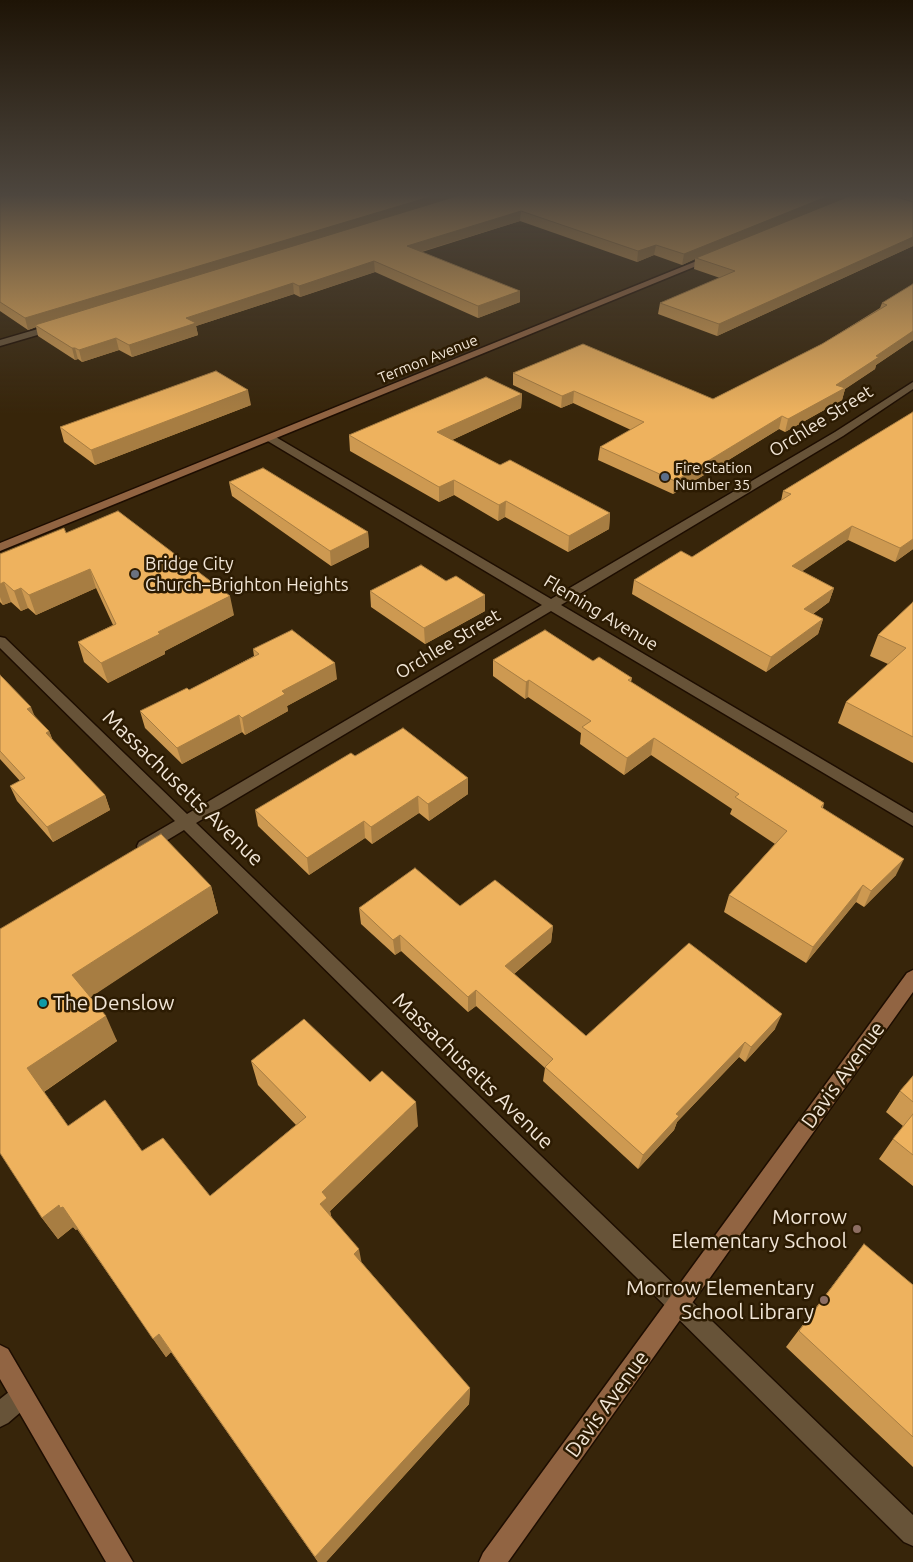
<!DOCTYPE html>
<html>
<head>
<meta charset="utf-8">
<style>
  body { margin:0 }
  canvas { display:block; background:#37250a }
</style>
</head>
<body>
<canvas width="913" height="1562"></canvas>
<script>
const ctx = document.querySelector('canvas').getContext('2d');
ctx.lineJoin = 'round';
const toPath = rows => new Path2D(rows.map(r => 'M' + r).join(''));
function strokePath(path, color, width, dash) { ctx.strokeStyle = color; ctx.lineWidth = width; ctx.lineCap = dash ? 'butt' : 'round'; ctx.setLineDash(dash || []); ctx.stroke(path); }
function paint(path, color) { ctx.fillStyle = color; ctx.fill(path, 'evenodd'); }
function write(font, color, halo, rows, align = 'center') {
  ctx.font = font + ' Ubuntu,sans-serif'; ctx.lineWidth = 5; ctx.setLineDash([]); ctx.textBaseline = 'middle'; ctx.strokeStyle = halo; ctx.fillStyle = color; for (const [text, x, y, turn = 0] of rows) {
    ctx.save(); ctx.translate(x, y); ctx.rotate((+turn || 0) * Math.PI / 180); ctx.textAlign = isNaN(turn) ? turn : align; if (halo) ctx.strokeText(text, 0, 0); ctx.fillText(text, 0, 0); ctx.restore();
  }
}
const street = toPath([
  [55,324,59,327,58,329,0,346,0,340,55,324],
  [913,382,913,389,843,436,561,605,913,813,913,826,551,611,196,823,913,1515,913,1546,904,1542,184,830,151,850,145,852,139,850,137,846,139,842,175,821,0,648,0,637,5,638,187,814,542,605,266,440,266,436,274,436,551,599,835,432,913,382],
  [22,1384,30,1388,34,1396,30,1404,8,1423,0,1427,0,1399,14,1388,22,1384]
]);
const secondary = toPath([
  [709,256,716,258,0,551,0,543,709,256],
  [913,970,913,992,508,1562,479,1562,483,1553,907,973,913,970],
  [0,1345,8,1349,133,1562,106,1562,0,1379,0,1345]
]);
strokePath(street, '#1d0d00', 3);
strokePath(secondary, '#1d0d00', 3);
paint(street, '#675338');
paint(secondary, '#916442');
paint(toPath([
  [0,195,913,195,913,246,717,336,658,314,660,303,720,278,694,269,695,259,682,265,654,255,637,262,520,221,422,252,520,302,478,318,375,272,300,297,294,294,196,326,198,335,132,357,119,350,82,362,78,359,75,360,38,336,36,327,28,330,0,311],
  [913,284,913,340,876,365,875,369,845,389,842,400,785,432,779,429,673,494,598,460,600,447,631,430,573,403,561,408,513,385,513,373,713,399,822,344,880,308,882,303],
  [522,394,521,408,452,440,500,465,610,513,609,529,568,552,505,517,498,521,454,495,439,502,350,451,349,435],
  [251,405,95,465,64,442,60,427],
  [913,412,913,549,895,562,848,540,802,571,834,588,829,602,813,614,823,619,818,634,766,672,632,594,634,580,692,557,781,501,783,491],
  [229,482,368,532,369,547,331,566,232,496],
  [66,533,234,615,165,651,165,654,108,683,84,662,78,642,113,625,96,588,36,615,28,608,21,611,11,602,3,605,0,602,0,554],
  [446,581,485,595,485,611,425,644,371,607,370,591],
  [913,602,913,763,838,723,846,702,888,664,870,656,878,635],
  [253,649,337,679,287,706,288,711,245,735,242,732,182,764,145,728,140,711,189,690,254,656],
  [493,660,593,661,632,678,631,682,824,803,823,808,896,875,864,907,856,902,806,963,724,912,729,895,775,844,730,814,732,809,651,755,624,775,580,744,581,733,528,697,525,699,493,676],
  [0,675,34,715,49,731,53,741,105,795,110,810,53,842,17,801,10,786,20,781,0,759],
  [355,756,468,794,429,821,419,813,372,844,365,838,309,875,258,826,255,810],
  [211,886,218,913,90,997,117,1041,44,1092,68,1126,142,1151,210,1196,296,1125,258,1085,251,1061,370,1082,418,1126,330,1211,331,1216,362,1263,470,1388,469,1404,326,1562,318,1562,171,1352,166,1357,77,1229,76,1230,73,1227,58,1239,42,1218,0,929],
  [460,906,553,926,551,942,514,974,586,1036,775,1029,745,1062,739,1057,677,1122,674,1130,638,1169,543,1081,545,1068,476,1006,468,1012,401,951,395,955,361,924,359,908],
  [913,1076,913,1186,879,1159,893,1139,903,1126,886,1112,900,1091],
  [864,1244,913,1285,913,1467,786,1347]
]), '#cd9951');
paint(toPath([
  [436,195,469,195,35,325,36,327,28,330,25,318],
  [831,195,853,195,696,258,695,259,682,265,684,254],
  [521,211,520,221,407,256,407,246],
  [913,237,913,246,717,336,719,324],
  [656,245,654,255,637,262,638,251],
  [374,261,375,272,300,297,299,286],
  [293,283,294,294,196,326,198,335,132,357,129,345,186,318],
  [520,291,520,302,478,318,478,306],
  [913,331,913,340,876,365,875,369,845,389,842,400,785,432,788,419,876,356],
  [116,338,119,350,82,362,79,350],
  [72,348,75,348,78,359,75,360],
  [248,390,251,405,95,465,91,450],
  [574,391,573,403,561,408,562,396],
  [522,394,521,408,437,447,437,432],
  [782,416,779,429,673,494,675,481],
  [454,480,454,495,439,502,439,487],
  [506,501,505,517,498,521,499,505],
  [610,513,609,529,568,552,569,536],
  [852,526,848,540,788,581,792,566],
  [368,532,369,547,331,566,330,551],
  [913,539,913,549,895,562,900,548],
  [90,569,96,588,36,615,29,595],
  [4,582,11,602,3,605,0,597,0,584],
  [21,588,28,608,21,611,14,591],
  [834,588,829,602,799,624,804,609],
  [485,595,485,611,425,644,424,628],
  [230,596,234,615,165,651,165,654,108,683,101,663,158,632],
  [823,619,818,634,766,672,771,657],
  [335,663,337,679,287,706,288,711,245,735,242,718,282,691],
  [529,680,528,697,525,699,526,682],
  [31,707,37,722,27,709],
  [239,715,242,732,182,764,177,748],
  [49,731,55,746,46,733],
  [654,738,651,755,624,775,627,758],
  [468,778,468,794,429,821,428,804],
  [105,795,110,810,53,842,47,827],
  [418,796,419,813,372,844,371,827],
  [364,821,365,838,309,875,307,858],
  [904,859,896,875,864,907,871,891],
  [863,885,856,902,806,963,813,947],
  [211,886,218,913,85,1001,72,975],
  [553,926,551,942,504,982,505,966],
  [400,935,401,951,395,955,393,940],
  [476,990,476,1006,468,1012,468,997],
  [782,1014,775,1029,745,1062,751,1047],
  [106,1016,117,1041,42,1093,27,1068],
  [745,1042,739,1057,677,1122,674,1130,638,1169,643,1155,676,1114],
  [416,1102,418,1126,330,1211,332,1220,320,1204,322,1192],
  [59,1205,63,1207,78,1228,76,1230,73,1227,58,1239,42,1218],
  [359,1249,363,1270,354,1254],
  [159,1334,171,1352,166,1357,153,1339],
  [470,1388,469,1404,326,1562,318,1562,315,1557]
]), '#a77d42');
const building = toPath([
  [6,195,436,195,25,318,0,302,0,197,6,195],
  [460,195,831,195,684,254,656,245,638,251,521,211,407,246,520,291,478,306,374,261,299,286,293,283,186,318,196,323,129,345,116,338,79,350,75,348,72,348,35,325,460,195],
  [852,195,890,195,913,202,913,237,719,324,660,303,735,271,696,258,852,195],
  [913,284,913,331,876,356,879,357,836,385,845,388,788,419,782,416,675,481,600,447,644,422,574,391,562,396,513,373,583,344,713,399,822,344,887,305,882,303,913,284],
  [216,371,248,390,91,450,60,427,216,371],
  [486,377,522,394,437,432,500,465,510,460,610,513,569,536,506,501,499,505,454,480,439,487,349,435,486,377],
  [913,412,913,539,900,548,852,526,792,566,834,588,804,609,823,619,771,657,634,580,681,551,692,557,791,494,783,491,913,412],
  [263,468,368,532,330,551,229,482,263,468],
  [118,511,230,596,158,632,160,634,101,663,78,642,116,624,90,569,29,595,21,588,14,591,4,582,0,584,0,554,64,528,66,533,118,511],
  [421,565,446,581,456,576,485,595,424,628,370,591,421,565],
  [913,602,913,737,846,702,906,648,878,635,913,602],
  [292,630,335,663,282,691,285,694,242,718,239,715,177,748,140,711,187,688,189,690,259,654,253,649,292,630],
  [545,630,593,661,599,657,632,678,628,680,824,803,821,807,904,859,871,891,863,885,813,947,729,895,787,831,735,797,739,794,654,738,627,758,582,727,591,721,529,680,526,682,493,660,545,630],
  [0,675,31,707,27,709,49,731,46,733,105,795,47,827,10,786,25,778,0,751,0,675],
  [403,728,468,778,428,804,418,796,371,827,364,821,307,858,255,810,351,753,355,756,403,728],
  [161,834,211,886,72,975,106,1016,27,1068,68,1126,105,1100,142,1151,163,1138,210,1196,306,1117,251,1061,304,1019,370,1082,382,1071,416,1102,322,1192,327,1198,320,1204,359,1249,354,1254,470,1388,315,1557,159,1334,153,1339,63,1207,60,1208,59,1205,42,1218,0,1153,0,929,161,834],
  [415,868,460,906,495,880,553,926,505,966,586,1036,689,943,782,1014,751,1047,745,1042,676,1114,679,1116,643,1155,545,1067,553,1059,476,990,468,997,400,935,393,940,359,908,415,868],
  [913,1076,913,1102,900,1091,913,1076],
  [913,1114,913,1155,893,1139,913,1114],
  [864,1244,913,1285,913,1437,799,1331,864,1244]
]);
paint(building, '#eeb25e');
strokePath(building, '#a77d42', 1);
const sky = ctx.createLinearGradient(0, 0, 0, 414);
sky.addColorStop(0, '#1e1406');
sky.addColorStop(0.47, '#4d463e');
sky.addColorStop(1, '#4d463e00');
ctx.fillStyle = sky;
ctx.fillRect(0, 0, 913, 414);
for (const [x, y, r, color] of [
  [665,477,5,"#5c6f8a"],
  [135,574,5,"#6b7280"],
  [43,1003,5,"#0f9aa8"],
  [857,1229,5,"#8d6e63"],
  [824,1300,5,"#8d6e63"]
]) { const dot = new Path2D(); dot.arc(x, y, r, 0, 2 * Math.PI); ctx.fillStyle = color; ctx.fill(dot); strokePath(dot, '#2c1b02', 2); }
write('15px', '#f1e5d6', '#2c1b02', [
  ["Termon Avenue",428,359,-22]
]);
write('15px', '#f1e5d6', '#2c1b02', [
  ["Fire Station",675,468],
  ["Number 35",675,485]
], 'left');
write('18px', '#f1e5d6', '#2c1b02', [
  ["Orchlee Street",821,421,-32],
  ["Fleming Avenue",601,613,31],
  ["Orchlee Street",448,644,-31]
]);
write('18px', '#f1e5d6', '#2c1b02', [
  ["Bridge City",145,564],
  ["Church–Brighton Heights",145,585]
], 'left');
write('21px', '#f1e5d6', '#2c1b02', [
  ["Massachusetts Avenue",183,788,44],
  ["Massachusetts Avenue",473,1071,44],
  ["Davis Avenue",843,1075,-54],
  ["Davis Avenue",607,1404,-54]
]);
write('21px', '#f1e5d6', '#2c1b02', [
  ["The Denslow",53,1003,"left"],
  ["Morrow",847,1217],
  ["Elementary School",847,1241],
  ["Morrow Elementary",814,1288],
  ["School Library",814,1312]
], 'right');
</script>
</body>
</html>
